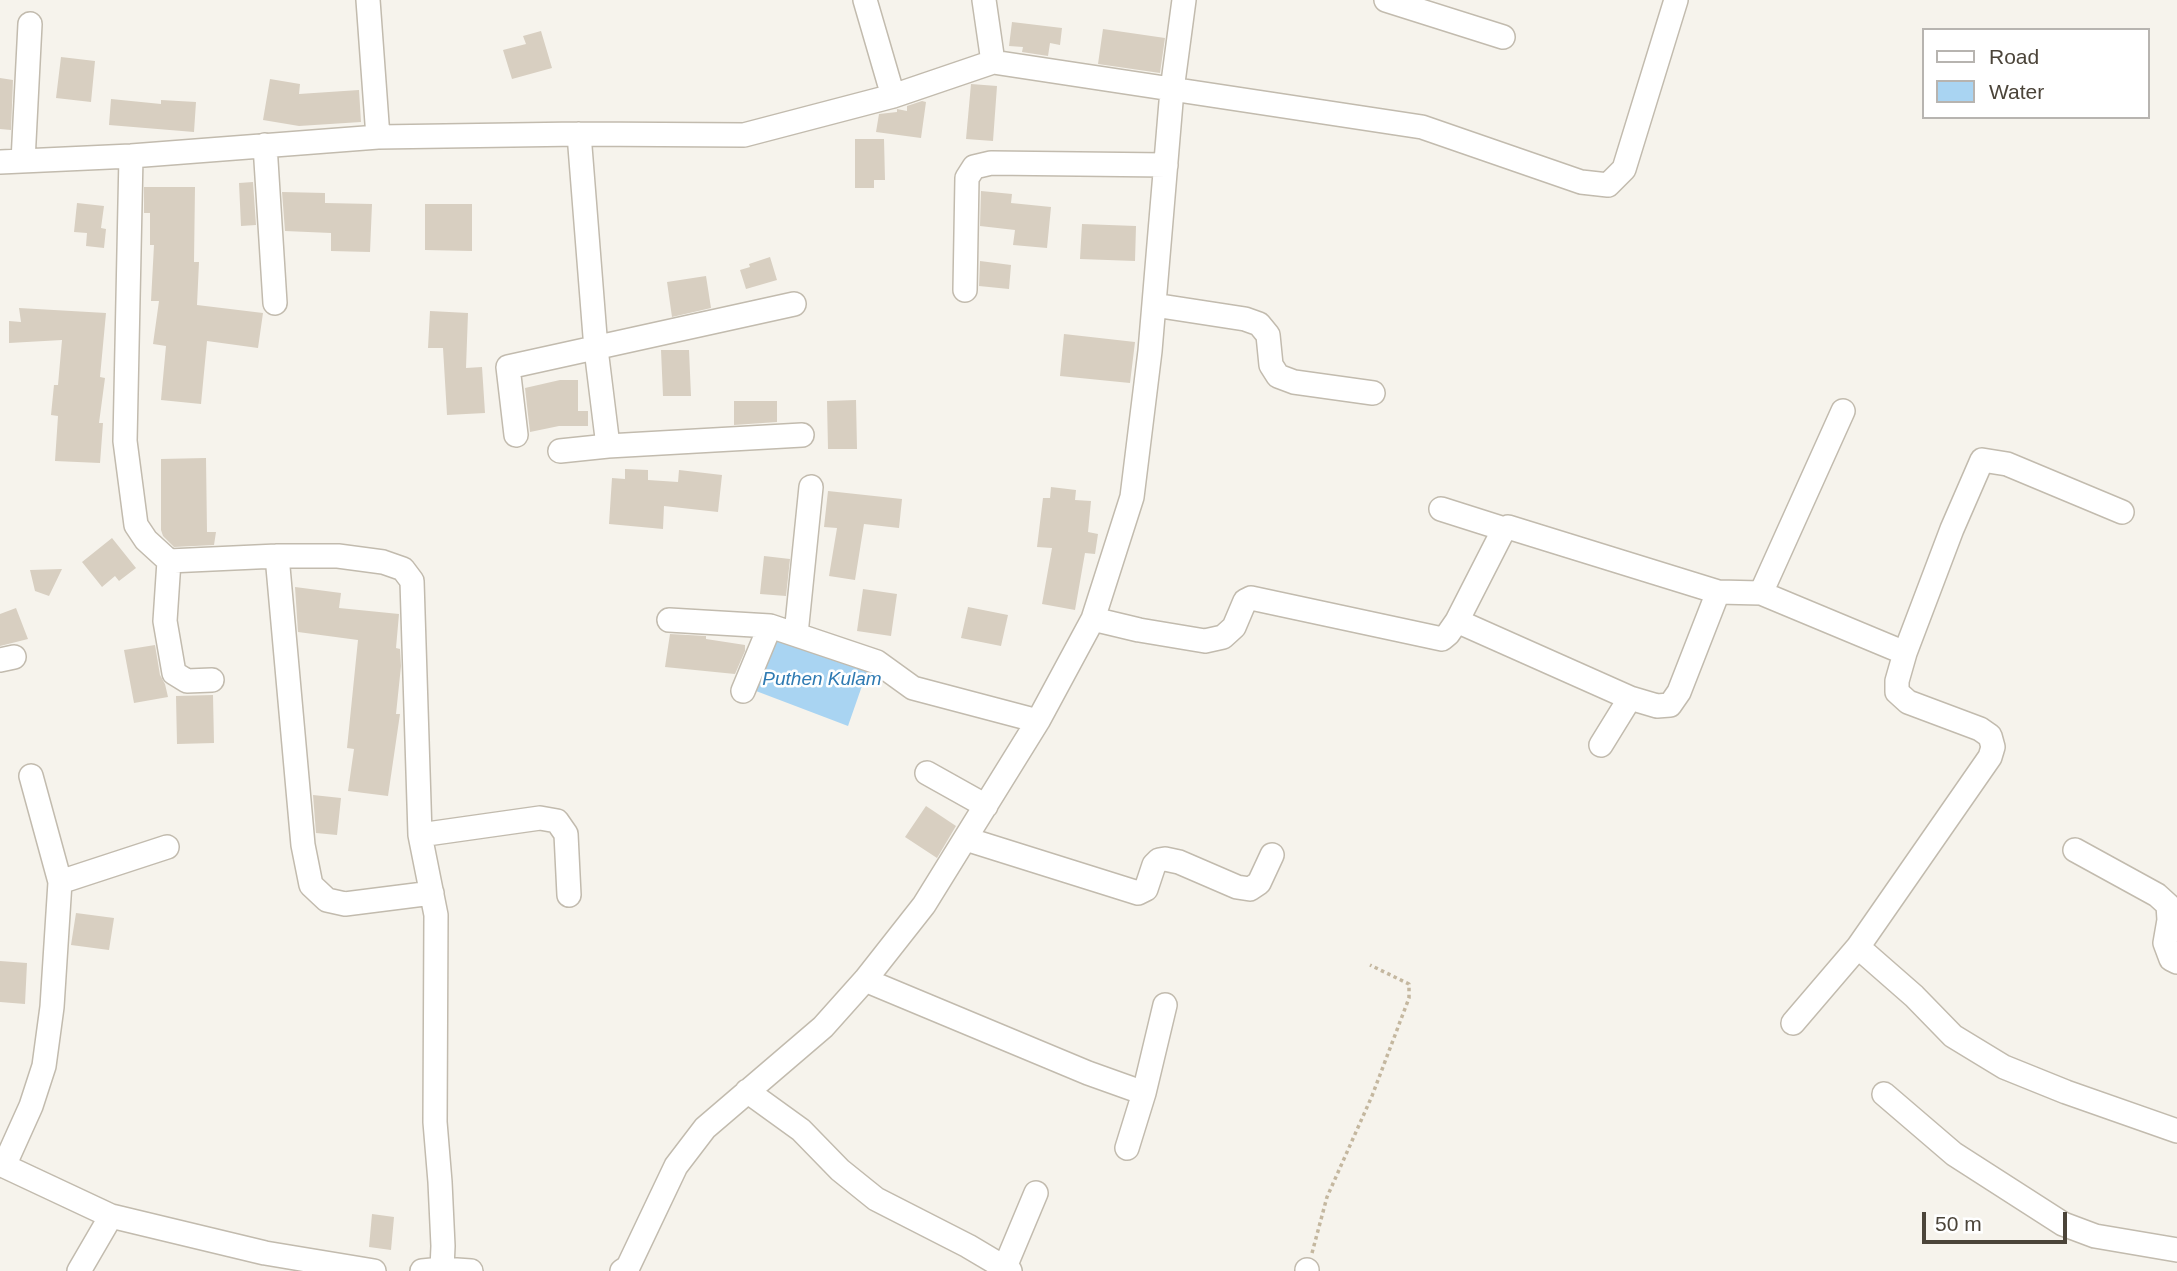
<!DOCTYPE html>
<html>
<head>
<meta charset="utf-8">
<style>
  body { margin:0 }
  #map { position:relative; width:2177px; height:1271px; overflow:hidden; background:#f6f3ec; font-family:Helvetica,sans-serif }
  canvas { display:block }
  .legend { position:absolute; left:1922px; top:28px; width:228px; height:91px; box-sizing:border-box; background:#fff; border:2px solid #b7b4b0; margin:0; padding:9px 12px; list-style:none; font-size:21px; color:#4b4439 }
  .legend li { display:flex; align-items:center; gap:14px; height:35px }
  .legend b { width:35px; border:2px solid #b7b4b0 }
  .scale { position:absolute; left:1922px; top:1212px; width:145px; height:32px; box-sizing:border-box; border:4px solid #4b4439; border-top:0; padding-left:9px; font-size:21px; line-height:24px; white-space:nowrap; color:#4b4439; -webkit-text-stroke:5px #fff; paint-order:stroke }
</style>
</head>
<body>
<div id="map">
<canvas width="2177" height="1271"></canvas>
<ul class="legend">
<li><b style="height:9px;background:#fff"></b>Road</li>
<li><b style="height:19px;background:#a9d4f2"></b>Water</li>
</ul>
<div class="scale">50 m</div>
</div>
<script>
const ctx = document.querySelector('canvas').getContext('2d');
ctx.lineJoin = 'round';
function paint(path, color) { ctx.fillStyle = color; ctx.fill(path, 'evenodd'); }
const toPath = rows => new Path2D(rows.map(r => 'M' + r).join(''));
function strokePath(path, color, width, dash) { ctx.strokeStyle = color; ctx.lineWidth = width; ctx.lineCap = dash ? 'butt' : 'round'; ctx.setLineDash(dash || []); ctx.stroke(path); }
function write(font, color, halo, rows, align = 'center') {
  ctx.font = font + ' Helvetica,sans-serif'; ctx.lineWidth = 5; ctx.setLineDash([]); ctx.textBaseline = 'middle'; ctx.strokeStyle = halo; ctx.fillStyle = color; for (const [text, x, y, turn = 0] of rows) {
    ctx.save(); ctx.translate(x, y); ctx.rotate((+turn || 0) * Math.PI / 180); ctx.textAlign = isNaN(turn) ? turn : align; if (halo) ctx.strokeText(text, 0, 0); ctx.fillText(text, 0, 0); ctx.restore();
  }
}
paint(toPath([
  [779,630,871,660,848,726,756,691]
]), '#a9d4f2');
paint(toPath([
  [1012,22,1062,28,1060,45,1050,43,1048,56,1022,52,1023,47,1009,46],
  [1103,29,1165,38,1160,73,1098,64],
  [541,31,552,68,512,79,503,50,526,44,523,36],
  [61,57,95,61,91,102,56,98],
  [0,78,13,80,11,130,0,129],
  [270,79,300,84,299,94,359,90,361,122,299,126,263,120],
  [971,84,997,86,993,141,966,139],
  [111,99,161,104,161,100,196,102,194,132,109,125],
  [922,101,926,102,921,138,876,132,879,114,897,112,897,109,907,111,907,106],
  [855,139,884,139,885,180,874,180,874,188,855,188],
  [253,182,256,225,241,226,239,183],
  [144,187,195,187,194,262,199,262,197,305,263,313,258,348,207,341,201,404,161,400,166,346,153,344,159,301,151,301,154,245,150,245,150,213,144,213],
  [981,191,1012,194,1011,203,1051,207,1047,248,1013,245,1015,230,980,226],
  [282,192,325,193,325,203,372,204,370,252,331,251,331,233,285,231],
  [77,203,104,206,101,228,106,229,104,248,86,246,87,233,74,232],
  [425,204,472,204,472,251,425,250],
  [1082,224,1136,226,1135,261,1080,259],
  [770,257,777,280,746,289,740,270,750,267,749,264],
  [980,261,1011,265,1009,289,979,286],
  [706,276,711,308,672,317,667,282],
  [19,308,106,313,100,377,105,378,99,423,103,423,100,463,55,461,58,416,51,415,54,385,58,385,62,340,9,343,9,321,21,322],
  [430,311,468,313,466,368,482,367,485,413,447,415,443,348,428,348],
  [1064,334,1135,342,1130,383,1060,376],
  [661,350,689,350,691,396,663,396],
  [560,380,578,380,578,411,588,411,588,426,559,426,530,432,525,388],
  [856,400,857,449,828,449,827,401],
  [734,401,777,401,777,422,734,425],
  [206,458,207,532,216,532,214,545,174,547,163,536,161,530,161,459],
  [625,469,648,470,648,480,678,482,679,470,722,475,718,512,664,506,663,529,609,524,612,478,625,479],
  [1051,487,1076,490,1075,500,1091,501,1088,532,1098,534,1095,554,1085,553,1075,610,1042,604,1052,548,1037,547,1043,498,1050,498],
  [828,491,902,499,899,528,864,524,855,580,829,576,837,528,824,527],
  [112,538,136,568,119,581,115,576,102,587,82,562],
  [764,556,790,559,786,596,760,594],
  [62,569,49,596,35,591,30,570],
  [295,587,341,593,339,608,399,614,396,648,400,649,401,666,396,714,400,714,388,796,348,791,354,749,347,748,358,640,298,632],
  [863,589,897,594,891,636,857,631],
  [968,607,1008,615,1001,646,961,638],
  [16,608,28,639,0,646,0,614],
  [670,634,706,636,706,639,745,645,745,651,735,674,665,667],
  [155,645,160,675,165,684,168,697,134,703,124,650],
  [213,695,214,743,177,744,176,696],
  [313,795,341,798,337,835,316,833],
  [926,806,956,826,937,858,905,837],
  [76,913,114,918,109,950,71,945],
  [0,961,27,963,25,1004,0,1002],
  [372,1214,394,1217,391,1250,369,1247]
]), '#d8cfc1');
const minor = toPath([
  [368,0,378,137],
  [865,0,893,96],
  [984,0,993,62],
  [1386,0,1503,37],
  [265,145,275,303],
  [131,156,125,441,136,525,146,540,169,561,277,556,338,556,383,562,403,569,412,581,420,835,436,915,435,1122,440,1182,443,1246,442,1269],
  [23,161,30,24],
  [0,162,131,156,378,137,579,134,744,135,893,96,993,62,1422,127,1581,182,1608,185,1624,169,1676,0],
  [965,290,967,178,974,167,991,163,1166,165],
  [1154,305,1245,319,1259,324,1268,335,1271,365,1278,376,1294,382,1373,393],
  [516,435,508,367,794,304],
  [608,446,802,435],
  [560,451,608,446,596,349,579,134],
  [1441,509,1504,529],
  [277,556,303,845,311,885,327,900,345,904,432,893],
  [169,561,165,621,174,673,187,681,212,680],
  [1718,592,1761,593,1905,653,1897,681,1897,692,1908,702,1980,729,1990,736,1993,747,1990,757,1858,947,1793,1023],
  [1761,593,1843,411],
  [1093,619,1139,630,1205,641,1223,637,1234,627,1245,601,1251,598,1442,639,1448,634,1457,621,1504,529,1508,527,1718,592,1679,692,1670,705,1657,706,1630,698,1457,621],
  [669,620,770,626,877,662,913,688,1038,721],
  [796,634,811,487],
  [1905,653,1952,529,1982,460,2007,464,2122,512],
  [0,660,14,657],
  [743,691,770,626],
  [1601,745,1630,698],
  [927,773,986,806],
  [31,776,60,882],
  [420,835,540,818,557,821,566,834,569,895],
  [966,839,1138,893,1146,889,1154,865,1159,860,1165,859,1179,862,1237,887,1250,889,1259,883,1272,855],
  [2075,850,2157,895,2168,905,2169,920,2165,943,2171,959,2177,962],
  [1858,947,1914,996,1953,1036,2004,1067,2066,1092,2177,1131],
  [865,980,1088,1073,1144,1093],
  [747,1091,801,1130,840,1170,876,1199,968,1246,1010,1271],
  [1884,1094,1954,1154,2063,1224,2095,1236,2177,1250],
  [1127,1148,1144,1093,1165,1005],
  [0,1164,111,1216,265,1253,374,1271],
  [4,1166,31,1106,44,1066,52,1007,60,882,167,847],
  [1005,1267,1036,1193],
  [79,1271,111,1216],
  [422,1271,442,1269,471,1271],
  [622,1271,628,1267,676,1166,705,1128,823,1027,865,980,924,905,1038,721,1093,619,1132,497,1150,351,1172,90,1184,0],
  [1307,1271,1307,1270]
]);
strokePath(minor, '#c2bbae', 26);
strokePath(toPath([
  [1312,1253,1327,1197,1372,1096,1409,998,1409,984,1370,965]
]), '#c4b79f', 3.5, [3.5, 3.5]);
strokePath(minor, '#fff', 23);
write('italic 19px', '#2e7ab2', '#fff', [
  ["Puthen Kulam",822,680]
]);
</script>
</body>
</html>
